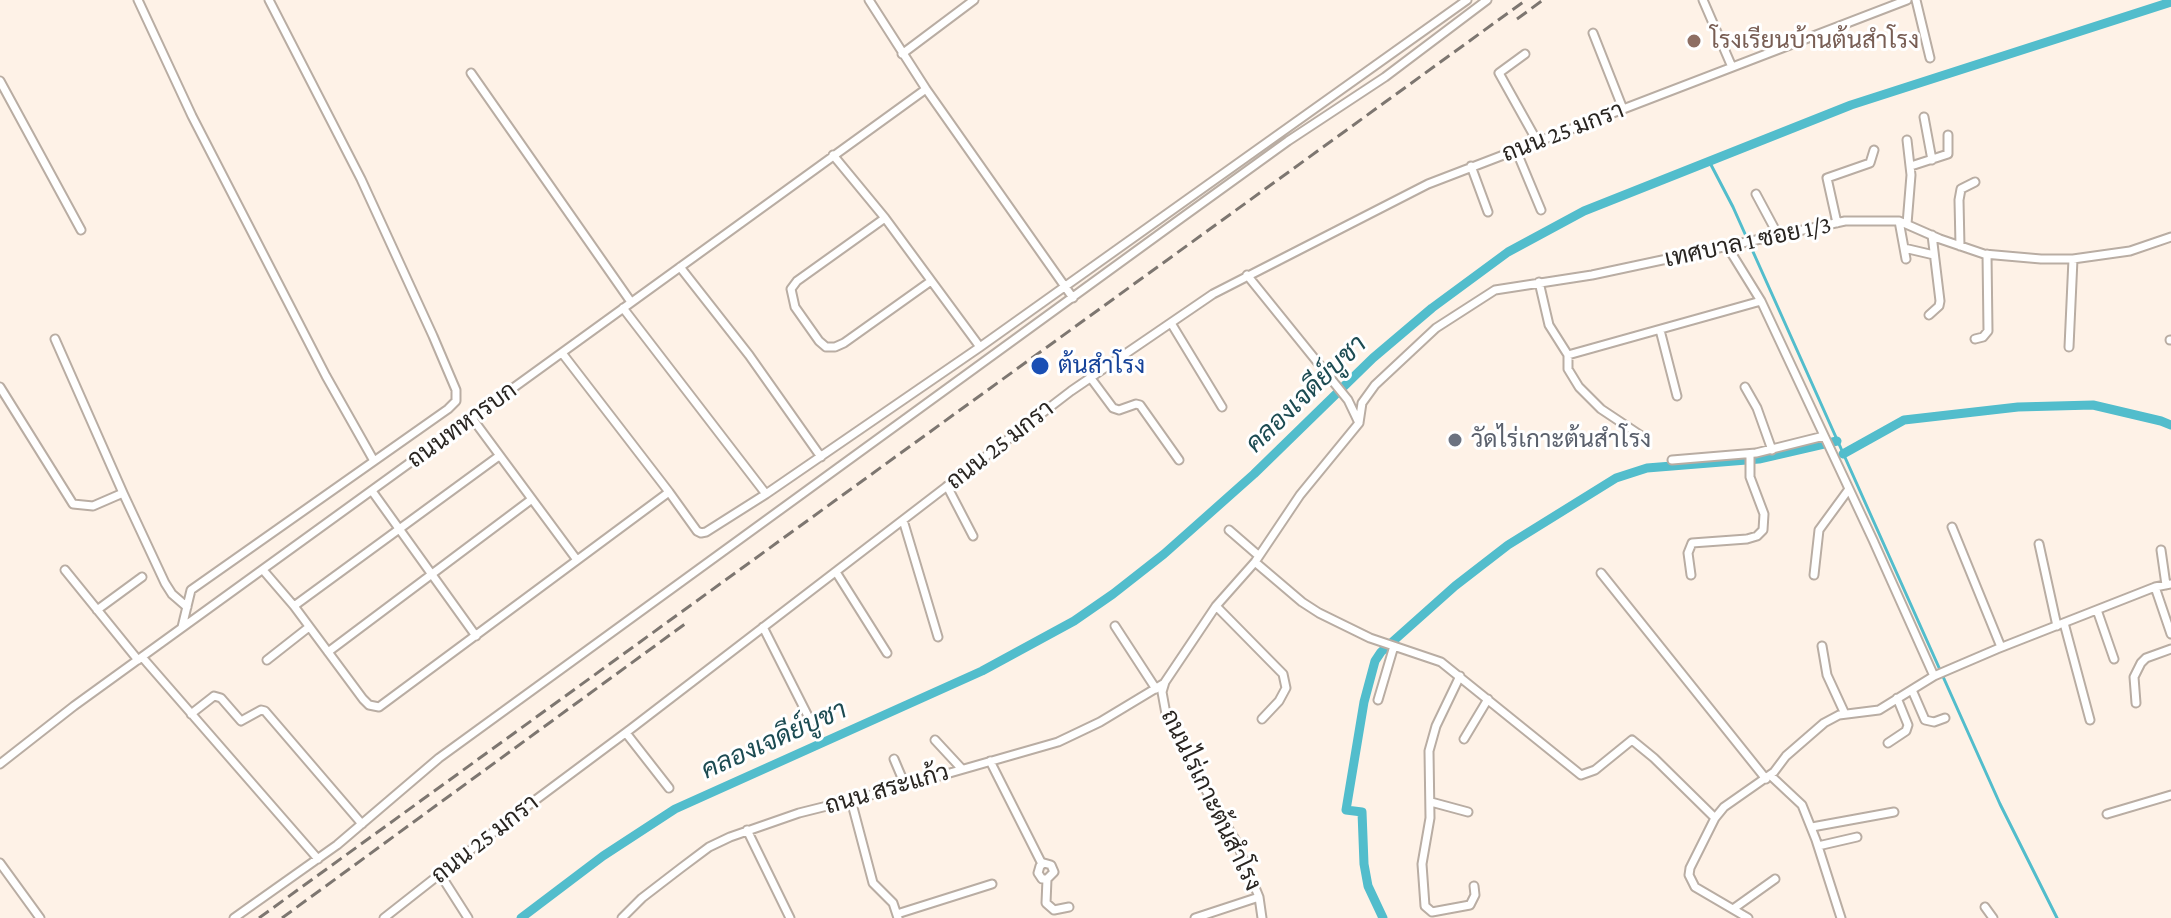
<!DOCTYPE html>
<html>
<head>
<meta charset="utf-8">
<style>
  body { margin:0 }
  canvas { display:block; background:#fef2e7 }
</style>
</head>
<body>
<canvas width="2171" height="918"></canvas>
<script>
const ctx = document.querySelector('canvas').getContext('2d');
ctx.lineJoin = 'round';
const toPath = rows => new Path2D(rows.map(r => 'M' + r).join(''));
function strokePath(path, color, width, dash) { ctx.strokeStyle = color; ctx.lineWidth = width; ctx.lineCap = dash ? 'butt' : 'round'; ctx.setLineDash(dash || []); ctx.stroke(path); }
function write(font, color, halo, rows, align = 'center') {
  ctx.font = font + ' "Crimson Pro",Sarabun,serif'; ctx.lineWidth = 6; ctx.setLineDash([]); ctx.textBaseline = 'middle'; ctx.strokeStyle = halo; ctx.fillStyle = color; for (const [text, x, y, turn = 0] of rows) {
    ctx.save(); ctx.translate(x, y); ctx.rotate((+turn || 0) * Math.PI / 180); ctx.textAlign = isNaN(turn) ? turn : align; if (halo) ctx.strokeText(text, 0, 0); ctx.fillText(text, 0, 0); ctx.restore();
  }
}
strokePath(toPath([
  [1709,161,1733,207,2000,804,2057,918]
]), '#52bdcc', 3);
strokePath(toPath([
  [1843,454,1904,420,2018,407,2093,405,2161,421,2171,425],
  [521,918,603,856,675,809,982,671,1074,621,1113,594,1164,554,1254,474,1373,358,1432,308,1508,252,1584,211,1851,105,2171,2],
  [1383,918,1368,886,1364,864,1362,812,1346,810,1364,702,1375,661,1381,652,1455,586,1508,545,1616,478,1647,468,1759,459,1837,441]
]), '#52bdcc', 9);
const minor = toPath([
  [138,0,192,116,326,376,374,461],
  [869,0,926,89,1073,298],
  [1703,0,1732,67],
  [1916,0,1930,58],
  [1593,33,1623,109],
  [902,54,974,0],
  [1525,54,1499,73,1537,141],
  [471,73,631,302],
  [0,81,81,230],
  [1924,117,1932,160],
  [1907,140,1911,175,1907,224],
  [1516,150,1541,210],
  [833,155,885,218,980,347],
  [1471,166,1488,212],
  [1911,166,1948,154,1948,135],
  [1756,194,1778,235],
  [885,218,797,281,791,289,795,307,819,341,826,347,835,347,844,343,931,281],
  [1899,221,1906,259],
  [1837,223,1827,178,1870,163,1874,150],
  [1727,246,1761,301,1873,540,1934,676],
  [1960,246,1959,200,1961,189,1975,182],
  [1904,248,1934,255],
  [680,267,749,355,821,457],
  [1247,275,1348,400,1359,423],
  [1539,282,1549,325,1568,355,1761,301],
  [623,308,766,494],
  [1929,315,1939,306,1940,301,1932,235],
  [1171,323,1222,407],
  [1660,330,1677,396],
  [55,339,123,493],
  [1975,339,1983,337,1988,331,1987,254],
  [2170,340,2171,340],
  [2069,347,2073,259],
  [562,353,669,492],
  [1568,355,1568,369,1579,387,1601,409,1640,435],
  [1090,377,1113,408,1119,410,1136,404,1140,405,1179,460],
  [0,387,73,504,93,506,123,493,165,583,172,594,187,607],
  [1745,387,1757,408,1772,450],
  [472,418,577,560],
  [1672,460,1756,453,1824,436],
  [947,486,973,536],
  [372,491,476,636],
  [903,520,938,637],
  [1952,527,2001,647],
  [1229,530,1259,556],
  [2039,544,2057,626],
  [2161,550,2166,585],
  [1255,562,1302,602,1319,613,1370,638,1441,662,1581,775,1595,770,1632,740,1654,758,1715,818],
  [65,570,138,660],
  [263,570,294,606,363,699,369,705,379,707,669,492,697,531,701,533,706,532,766,494,980,347,1467,0],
  [836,572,887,653],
  [1601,573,1766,779],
  [1691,575,1688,553,1692,543,1747,539,1757,536,1763,530,1764,514,1750,477,1750,454],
  [1814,575,1819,530,1849,489],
  [2155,587,2171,634],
  [294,606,499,456],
  [1216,606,1283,674,1286,688,1279,701,1262,719],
  [97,610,142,577],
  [2097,610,2114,659],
  [2064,623,2090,720],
  [1115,626,1156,689],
  [182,627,191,590,448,409,456,401,456,390,433,336,361,179,269,0],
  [763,627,811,722],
  [1822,646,1827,675,1845,714],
  [328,652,532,499],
  [142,657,318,859],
  [267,660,309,627],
  [1460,676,1436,726,1429,751,1430,818,1422,864,1425,906,1432,912,1470,905,1475,895,1474,886],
  [1912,690,1925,720,1934,722,1945,718],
  [1378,700,1394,646],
  [2136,703,2134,677,2141,663,2146,658,2171,649],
  [191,714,214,696,221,698,241,721,261,710,265,711,362,824],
  [626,733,669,788],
  [1464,739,1488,699],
  [935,740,961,768],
  [1888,743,1906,731,1908,725,1897,698],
  [894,759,905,785],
  [990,761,1042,864],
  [0,764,74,706,926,89],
  [1770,775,1802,805,1816,840,1841,918],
  [851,800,873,883,893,903,898,918],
  [1431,802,1468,812],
  [2107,814,2171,795],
  [1812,827,1894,812],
  [747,830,790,918],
  [1818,846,1857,837],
  [0,863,40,918],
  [440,874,468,918],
  [1047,879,1042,879,1038,873,1040,866,1044,863,1051,865,1054,872,1047,879,1046,903,1054,910,1069,907],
  [1985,907,1993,918],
  [1733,909,1775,879],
  [897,914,992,884],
  [234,918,337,845,439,758,1180,219,1288,141,1385,77,1487,0],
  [384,918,510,819,632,728,1071,391,1213,294,1428,184,1907,0],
  [622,918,642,898,681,868,709,847,730,837,799,813,887,791,1058,742,1100,722,1163,684],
  [1195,918,1259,897],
  [1262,918,1259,897,1236,841,1209,796,1166,714,1162,692,1165,682,1216,606,1255,562,1300,495,1359,423,1362,403,1375,385,1436,328,1495,290,1592,275,1845,221,1899,221,1940,239,1984,254,2041,259,2073,259,2130,251,2171,237],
  [1748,918,1695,887,1689,875,1690,868,1715,818,1724,807,1774,772,1786,756,1824,723,1839,715,1879,710,1934,676,1997,649,2155,587,2171,584]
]);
strokePath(minor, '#b9ada3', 11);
strokePath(minor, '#fff', 7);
strokePath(toPath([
  [1517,19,1543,0],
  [259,918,1526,0],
  [282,918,689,621]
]), '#7d7670', 3, [12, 6]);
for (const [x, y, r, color] of [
  [1694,41,8,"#8d6e63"],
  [1040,366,10,"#1a4fb4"],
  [1455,440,8,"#6b7280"]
]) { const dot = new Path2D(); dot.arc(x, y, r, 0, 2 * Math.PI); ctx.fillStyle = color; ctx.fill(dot); strokePath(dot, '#fff', 3); }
write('24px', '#785e54', '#fff', [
  ["โรงเรียนบ้านต้นสำโรง",1710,41]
], 'left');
write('24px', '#292521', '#fff', [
  ["ถนน 25 มกรา",1563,132,-21],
  ["เทศบาล 1 ซอย 1/3",1748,242,-12],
  ["ถนนทหารบก",462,425,-36],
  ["ถนน 25 มกรา",1000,445,-38],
  ["ถนน สระแก้ว",887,789,-16],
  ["ถนนไร่เกาะต้นสำโรง",1211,800,64],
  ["ถนน 25 มกรา",485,839,-38]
]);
write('24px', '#164399', '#fff', [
  ["ต้นสำโรง",1058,366]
], 'left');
write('24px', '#5b616d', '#fff', [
  ["วัดไร่เกาะต้นสำโรง",1471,440]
], 'left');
write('italic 26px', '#1c4b52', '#fff', [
  ["คลองเจดีย์บูชา",1306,394,-44],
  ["คลองเจดีย์บูชา",774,740,-24]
]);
</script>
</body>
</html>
